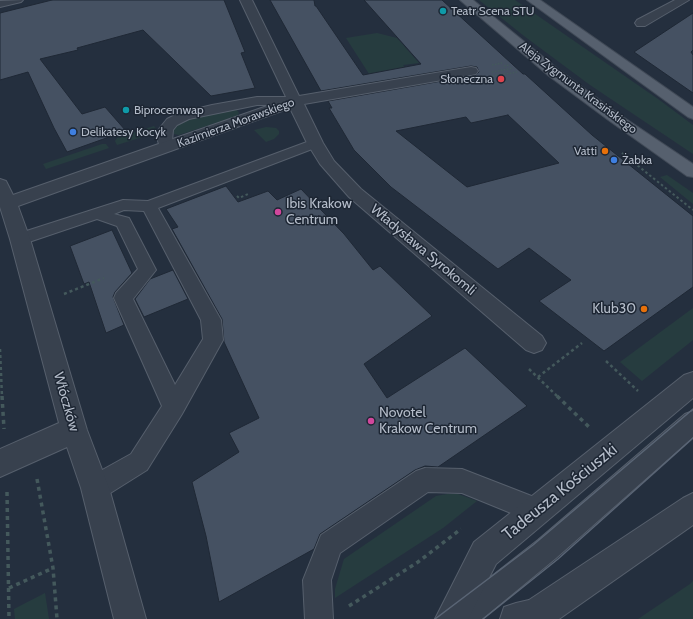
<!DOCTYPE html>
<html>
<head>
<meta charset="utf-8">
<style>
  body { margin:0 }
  canvas { display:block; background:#242f3e }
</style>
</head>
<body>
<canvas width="693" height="619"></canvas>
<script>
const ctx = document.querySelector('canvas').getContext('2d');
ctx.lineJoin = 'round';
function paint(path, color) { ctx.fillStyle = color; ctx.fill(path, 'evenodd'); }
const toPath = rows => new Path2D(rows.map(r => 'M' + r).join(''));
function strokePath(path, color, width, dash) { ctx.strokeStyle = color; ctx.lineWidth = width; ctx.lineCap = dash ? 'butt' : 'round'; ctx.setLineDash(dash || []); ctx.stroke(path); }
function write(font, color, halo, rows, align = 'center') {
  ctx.font = font + ' Cabin,sans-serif'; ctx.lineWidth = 3; ctx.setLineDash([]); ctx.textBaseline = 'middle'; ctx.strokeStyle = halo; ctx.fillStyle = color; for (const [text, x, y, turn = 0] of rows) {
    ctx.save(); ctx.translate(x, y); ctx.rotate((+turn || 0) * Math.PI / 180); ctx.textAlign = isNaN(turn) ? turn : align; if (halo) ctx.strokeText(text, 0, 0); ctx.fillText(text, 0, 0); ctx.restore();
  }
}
paint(toPath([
  [479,0,515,0,658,99,693,125,693,154,590,85,524,36],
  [377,33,397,38,419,63,403,65,408,71,371,77,346,38],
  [233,110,237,110,239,113,237,116,179,135,174,134,173,130,175,125,185,119],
  [154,126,157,130,155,133,117,145,115,141,117,138],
  [266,127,276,128,279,131,279,134,274,139,266,142,254,130],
  [102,144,106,144,109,148,46,169,43,164],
  [667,175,693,193,693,204,660,177],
  [693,308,693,340,642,381,620,362],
  [447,494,458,494,477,501,443,528,335,598,335,589,344,559,436,496],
  [693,581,693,619,638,619,690,584],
  [45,593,49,619,15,619,14,609]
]), '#263c3f');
const building = toPath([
  [52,0,224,0,245,52,241,53,255,88,211,96,143,30,77,48,78,50,40,59,82,114,105,107,126,131,67,152,54,128,28,72,0,80,0,13,52,0],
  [270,0,314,0,315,6,316,6,363,75,421,64,364,0,442,0,523,74,525,74,592,135,693,216,693,287,604,351,539,301,571,280,529,248,498,269,391,187,354,150,329,108,332,108,328,101,476,75,479,72,477,67,471,66,321,91,270,0],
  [508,115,559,163,467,187,396,131,466,117,471,123,508,115],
  [693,13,693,50,691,52,693,55,693,93,634,52,693,13],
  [226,186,238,202,268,191,277,200,301,189,344,234,373,270,380,266,432,316,364,364,387,398,465,348,527,406,438,467,425,466,415,470,320,534,314,549,219,602,206,536,192,482,239,452,229,433,259,418,224,342,222,319,172,229,178,227,166,209,226,186],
  [112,230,132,273,115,292,113,297,124,325,106,333,89,282,84,284,70,246,112,230],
  [173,270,188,299,144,317,135,299,150,279,173,270]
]);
paint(building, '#455162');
strokePath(building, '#1f2835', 1);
const service = toPath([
  [257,97,295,97,299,98,301,101,299,104,295,105,257,105,189,119,177,125,173,130,172,141,174,147,172,150,167,151,162,150,160,147,158,141,159,129,167,119,179,113,212,105,257,97],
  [315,139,320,140,322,143,320,146,158,208,221,320,223,340,182,414,147,470,104,497,95,500,86,497,83,488,86,479,131,454,162,406,114,298,116,293,138,269,117,226,97,219,20,245,14,243,12,239,14,235,123,200,148,201,315,139],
  [124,210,144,211,201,320,203,339,175,385,133,299,156,270,129,218,114,214,124,210],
  [693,411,693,437,556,558,482,619,446,619,450,609,538,540,685,414,693,411],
  [425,468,462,469,547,502,551,511,547,520,538,524,462,493,428,492,340,553,331,580,333,619,305,619,303,580,321,535,416,471,425,468]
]);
const minor = toPath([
  [23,0,21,2,0,7,0,1,23,0],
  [240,0,252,0,299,96,471,67,476,68,478,71,476,74,471,75,304,104,323,143,334,161,361,189,542,336,546,343,542,350,534,353,526,350,349,197,320,164,307,143,290,108,18,206,30,239,87,430,109,488,146,619,114,619,81,488,67,447,0,477,0,449,59,423,10,239,0,207,0,179,6,181,13,195,287,99,240,0],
  [675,0,689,0,645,26,637,26,635,23,637,20,675,0]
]);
const tertiary = toPath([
  [693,372,693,398,496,564,468,619,435,619,474,542,684,375,693,372],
  [693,493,693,525,559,619,500,619,504,607,516,603,529,600,683,498,693,493]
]);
const primary = toPath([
  [460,0,473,0,559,70,617,113,693,164,693,177,687,176,607,119,549,76,460,0],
  [527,0,540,0,693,107,693,119,688,117,527,0]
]);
strokePath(service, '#565f6c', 2);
strokePath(minor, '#565f6c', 2);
strokePath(tertiary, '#565f6c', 2);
strokePath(primary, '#414a57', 2);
strokePath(toPath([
  [492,65,502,63],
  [504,66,510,65],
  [492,72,513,68],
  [492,76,517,72]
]), '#44595c', 1.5, [1.5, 1.5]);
strokePath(toPath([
  [622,153,693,210],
  [237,196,239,198,248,194]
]), '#44595c', 2, [2.5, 2.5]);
strokePath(toPath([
  [64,294,104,278],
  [0,349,2,397],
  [606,361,638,391],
  [529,369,558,397],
  [538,377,582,343]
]), '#44595c', 2.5, [3, 3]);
strokePath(toPath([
  [2,396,4,429],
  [557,396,590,428],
  [37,479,53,568,57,619],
  [7,492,9,619],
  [9,588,53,568],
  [349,606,418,562,461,529]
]), '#44595c', 3.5, [4, 4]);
paint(service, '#38414e');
paint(minor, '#38414e');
paint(tertiary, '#38414e');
paint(primary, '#56606e');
strokePath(toPath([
  [435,619,533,545,693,409],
  [483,619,558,559,693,438]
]), '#5a6575', 1.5);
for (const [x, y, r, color] of [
  [443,11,4,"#0f9aa8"],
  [501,79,4,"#e0444e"],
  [126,110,4,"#0f9aa8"],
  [73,132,4,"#3f7fe0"],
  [605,151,4,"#e8710a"],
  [614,160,4,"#3f7fe0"],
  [278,212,4,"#d1479c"],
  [644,309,4,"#e8710a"],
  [371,421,4,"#d1479c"]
]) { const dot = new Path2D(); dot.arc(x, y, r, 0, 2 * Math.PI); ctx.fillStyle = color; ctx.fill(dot); strokePath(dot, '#1d2633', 1.5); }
write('12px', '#b4bcc9', '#1d2633', [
  ["Teatr Scena STU",451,11],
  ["Słoneczna",493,79,"right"],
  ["Biprocemwap",134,110],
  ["Delikatesy Kocyk",81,132],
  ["Vatti",597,151,"right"],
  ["Żabka",622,160]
], 'left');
write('12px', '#b4bcc9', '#1d2633', [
  ["Aleja Zygmunta Krasińskiego",578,88,37],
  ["Kazimierza Morawskiego",236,123,-20]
]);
write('14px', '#b4bcc9', '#1d2633', [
  ["Ibis Krakow",286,204],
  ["Centrum",286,220],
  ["Klub30",636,309,"right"],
  ["Novotel",379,413],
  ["Krakow Centrum",379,429]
], 'left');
write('14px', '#b4bcc9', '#1d2633', [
  ["Władysława Syrokomli",423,250,40],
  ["Włóczków",66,402,74]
]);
write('17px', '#b4bcc9', '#1d2633', [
  ["Tadeusza Kościuszki",560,492,-39]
]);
</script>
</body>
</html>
